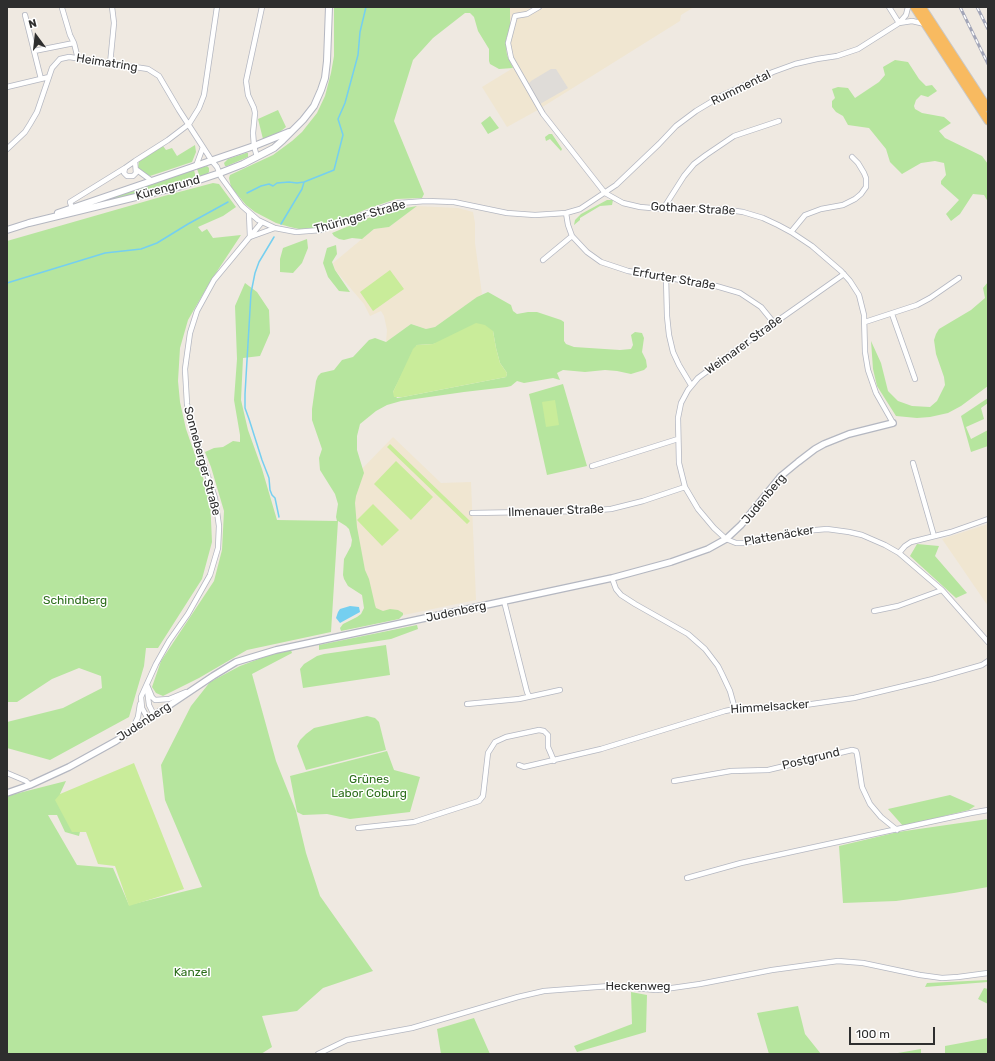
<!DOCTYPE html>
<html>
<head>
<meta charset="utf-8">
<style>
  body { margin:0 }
  #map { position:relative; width:995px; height:1061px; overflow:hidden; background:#efe9e1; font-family:Rubik,sans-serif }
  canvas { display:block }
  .frame { position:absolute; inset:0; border:8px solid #2e2e2e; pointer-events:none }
  .north { position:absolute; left:16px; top:16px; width:40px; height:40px; -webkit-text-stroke:3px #fff; paint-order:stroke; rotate:345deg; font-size:11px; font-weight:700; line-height:16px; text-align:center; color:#2e2e2e }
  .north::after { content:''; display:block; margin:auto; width:14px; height:18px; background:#2e2e2e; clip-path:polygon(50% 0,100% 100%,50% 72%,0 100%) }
  .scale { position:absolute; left:849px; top:1027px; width:86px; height:18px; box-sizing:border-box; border:2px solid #2e2e2e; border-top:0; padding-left:5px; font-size:12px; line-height:14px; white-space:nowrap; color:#2e2e2e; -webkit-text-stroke:3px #fff; paint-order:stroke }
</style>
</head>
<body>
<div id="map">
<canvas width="995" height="1061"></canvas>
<div class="frame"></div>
<div class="north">N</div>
<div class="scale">100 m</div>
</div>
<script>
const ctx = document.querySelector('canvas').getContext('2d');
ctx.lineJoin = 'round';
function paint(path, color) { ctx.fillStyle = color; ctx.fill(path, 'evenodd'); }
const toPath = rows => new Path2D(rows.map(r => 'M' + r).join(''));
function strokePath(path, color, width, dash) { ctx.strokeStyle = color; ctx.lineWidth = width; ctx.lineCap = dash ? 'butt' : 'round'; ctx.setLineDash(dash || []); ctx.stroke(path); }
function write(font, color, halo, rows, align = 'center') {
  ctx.font = font + ' Rubik,sans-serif'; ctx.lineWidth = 3; ctx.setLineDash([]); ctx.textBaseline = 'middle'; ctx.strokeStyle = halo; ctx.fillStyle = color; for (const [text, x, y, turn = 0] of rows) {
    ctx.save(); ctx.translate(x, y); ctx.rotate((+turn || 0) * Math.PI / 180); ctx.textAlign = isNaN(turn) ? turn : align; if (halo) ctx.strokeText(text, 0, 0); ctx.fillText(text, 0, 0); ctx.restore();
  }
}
paint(toPath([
  [510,7,694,7,681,15,680,21,536,111,507,127,482,87,513,68,507,55,506,47,506,39,510,30],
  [417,206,458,208,473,212,475,223,475,243,482,294,435,327,426,329,411,324,386,342,387,330,384,316,381,311,370,316,364,304,335,270,333,263,374,229,389,227],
  [393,437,441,483,471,482,476,600,375,621,356,528,352,479],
  [988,524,988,606,942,539]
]), '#f0e6d1');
paint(toPath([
  [334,7,510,7,510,30,506,39,506,47,507,55,513,68,499,69,490,64,489,61,489,49,478,31,474,17,470,13,465,13,433,38,413,60,394,121,424,194,422,198,396,199,367,209,336,222,318,228,299,229,290,227,276,223,255,212,246,205,231,187,229,178,230,175,273,155,292,141,302,132,317,113,325,96,331,73,334,56],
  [895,60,908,62,919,79,926,86,932,85,937,91,928,97,921,95,916,100,914,106,915,109,922,113,944,117,951,123,939,131,945,138,982,156,988,164,988,202,984,195,973,194,960,214,951,221,946,214,959,200,941,184,941,181,946,175,944,163,935,161,921,163,902,174,890,162,886,149,869,128,848,125,843,116,836,112,832,107,832,101,835,98,832,89,838,87,848,88,855,98,879,82,885,75,883,67],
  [278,110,286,127,276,135,263,139,258,119],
  [490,116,499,128,488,134,481,123],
  [549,134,552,134,562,149,561,151,550,139,546,141,545,137],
  [195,145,196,152,192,162,150,176,143,173,138,168,139,161,163,146,166,150,172,148,177,156],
  [246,153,248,153,248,157,227,166,225,166,224,163,228,159],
  [207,166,209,168,209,172,207,174,200,177,197,169],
  [194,170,196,178,145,192,92,205,92,204],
  [213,183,219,184,236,207,223,216,198,227,202,232,207,229,213,238,241,235,210,282,188,320,180,348,178,381,180,402,186,429,210,498,212,542,202,579,158,648,146,648,144,666,129,717,50,760,7,748,7,722,63,708,102,688,101,676,79,668,52,679,17,702,7,702,7,241,164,196],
  [607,200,613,200,612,205,600,206,580,218,580,220,574,225,575,220,581,214],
  [417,206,389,227,374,229,362,239,352,238,344,240,339,239,334,236,332,233,383,212],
  [307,239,308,248,302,263,293,273,280,272,280,259,283,248],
  [336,245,337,254,332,262,335,270,350,292,339,291,328,277,323,263,327,248],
  [988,282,988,386,961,406,948,413,930,417,917,418,896,416,877,386,873,369,871,341,881,363,888,391,898,401,912,406,930,407,937,401,945,385,944,377,936,354,934,340,936,334,939,329,971,310,985,298,983,288],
  [245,283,257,292,269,310,270,333,260,356,243,358,241,400,248,430,262,469,277,520,337,521,336,517,338,504,335,494,320,470,319,458,322,449,312,420,312,409,316,381,318,376,321,373,334,370,342,360,353,357,369,340,375,338,386,342,411,324,426,329,435,327,477,297,488,292,511,305,513,311,517,314,528,312,537,312,561,320,564,322,564,341,566,344,574,347,620,350,631,349,633,345,631,335,635,332,642,333,644,338,642,352,646,360,647,367,644,370,631,374,617,371,605,370,585,372,563,370,557,373,560,380,553,378,524,383,517,381,511,386,507,387,464,392,401,401,387,405,376,411,360,424,357,436,357,450,364,473,356,496,355,503,357,527,365,570,369,579,375,605,376,608,383,611,390,609,398,610,403,613,403,615,399,619,341,631,340,628,343,624,357,617,361,614,364,608,362,595,348,586,344,579,343,575,344,559,351,546,352,540,349,529,346,526,338,521,331,632,247,650,199,678,163,696,156,693,152,687,161,661,214,581,222,550,224,511,211,467,205,452,214,448,223,447,233,441,240,442,240,435,234,400,237,359,235,306],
  [493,331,496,348,500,363,507,373,506,377,403,397,397,398,393,392,417,345,433,344],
  [563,384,587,466,547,475,529,394],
  [988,398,988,403,981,408,984,419,966,427,971,439,988,430,988,446,971,452,961,416],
  [917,544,939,546,935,556,967,593,956,598,910,556],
  [417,625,418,629,391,639,319,650,319,645],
  [386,645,390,675,303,688,300,669,304,664,317,656,324,654],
  [291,650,292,653,252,674,276,761,296,811,306,853,320,896,373,971,323,988,297,1011,262,1016,272,1047,261,1054,7,1054,7,796,66,781,60,794,83,819,79,836,65,832,57,815,48,815,77,865,113,868,129,905,202,887,165,800,161,765,191,706,210,682,240,666,272,654],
  [367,716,375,718,379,722,386,750,306,770,297,746,300,740,306,734,314,728],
  [387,751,394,770,420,777,410,812,350,819,327,814,303,815,297,812,290,776],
  [950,795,975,806,969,810,903,826,888,809],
  [988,819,988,887,954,893,896,901,843,903,839,846,898,832],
  [988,980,988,982,925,987,927,983],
  [984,988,988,989,988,1004,978,999],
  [631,992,647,995,646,1032,577,1052,574,1046,632,1024],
  [798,1006,805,1034,821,1054,769,1054,757,1013],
  [474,1018,490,1054,441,1054,437,1029],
  [988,1038,988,1054,945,1053,945,1046],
  [921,1049,921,1054,892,1054]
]), '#b6e59e');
paint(toPath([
  [390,270,404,289,373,311,360,292],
  [476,323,485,325,493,331,496,348,500,363,507,373,506,377,403,397,394,397,393,392,413,349,417,345,433,344],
  [555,400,559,425,546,427,542,402],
  [390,444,470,521,467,524,387,447],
  [396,461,433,497,411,520,374,484],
  [373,504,399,530,382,546,357,520],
  [134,763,184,889,129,906,115,866,98,864,86,832,72,832,55,800,60,794]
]), '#c9ec9a');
paint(toPath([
  [551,69,556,69,568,88,540,104,528,85,531,81]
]), '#dfdcd8');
paint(toPath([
  [350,606,359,607,360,612,340,623,336,618,338,612,340,609]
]), '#75cff0');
strokePath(toPath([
  [247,193,261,186,269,184,273,186,277,183,289,182,297,183,304,182,334,170,343,135,338,119,345,103,358,55,360,32,366,7],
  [281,224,302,189,304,182],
  [274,237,259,262,255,273,251,293,245,394,245,408,249,419,262,460,269,478,270,490,272,495,275,498,279,517],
  [7,283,105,253,141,249,157,243,188,224,228,202]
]), '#75cff0', 1.5);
const minor = toPath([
  [539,7,527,14,515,16,508,43,511,58,543,114,605,193,623,203,640,207,663,209,722,209,743,212,763,218,778,225,791,232,812,246,841,271,850,281,859,295,864,315,865,352,868,370,876,393,893,423],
  [889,7,899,23],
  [62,8,70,35,74,43,78,59],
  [25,15,41,79],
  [899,23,906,15,908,7],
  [34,51,74,43],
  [110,64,114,23,112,7],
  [7,87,49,77],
  [7,149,25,132,30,124,37,112,52,68,60,59,69,57,148,69,159,76,179,110,212,161,217,167,221,177,242,206,258,220,275,228,296,232,321,230,387,206,399,203,426,201,454,202,507,213,535,215,566,213,580,209,616,185,659,144,676,126,696,111,721,96,773,72,795,64,817,59,837,56,858,49,899,23,912,21,925,24],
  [257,157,254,146,253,133,255,113,254,108,248,95,246,81,262,7],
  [135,161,125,168,124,173,127,176,133,176,136,173,135,161,168,140,189,124,199,108,204,95,217,7],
  [196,166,203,147],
  [137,170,152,181],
  [663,209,684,176,694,164,706,155,734,136,779,121],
  [73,211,70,202,125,168],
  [249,213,250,237],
  [566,213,568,225,572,236,587,252,601,262,628,271,716,286,740,293,761,307,774,323],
  [791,232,805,215,821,209,843,205,855,199,861,194,866,187,866,178,864,173,858,163,852,157],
  [250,237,275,228],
  [543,260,572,236],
  [844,274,736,350,698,378,688,390,681,403,678,418,679,463,685,487,698,509,714,528,726,539,736,543,744,543,804,531,827,529,849,532,862,535,885,545,899,553,942,590,988,642],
  [666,277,667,316,669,335,673,352,679,365,691,385],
  [892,314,915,379],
  [865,322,917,305,930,298,959,278],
  [913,463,934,536],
  [592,466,678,439],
  [472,513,586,511,611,509,643,501,685,487],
  [899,553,905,546,911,542,951,532,988,519],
  [612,578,616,589,621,595,635,604,688,634,705,649,718,666,722,674,730,691,735,709],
  [504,601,527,692,529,696],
  [874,611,898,606,942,590],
  [147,685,152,697,155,700,169,699,186,692],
  [147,689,149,705,154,715],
  [467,704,519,699,560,690],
  [148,719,142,708,141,697,156,664,169,641,188,614,210,575,218,548,219,526,215,498,194,434,187,404,185,369,190,333,197,311,214,280,262,222],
  [132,730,138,717,140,704],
  [519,765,524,767,601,749,725,711,735,709,784,708,854,698,933,679,982,665,988,661],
  [7,773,26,781,30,785],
  [674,781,731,771,768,770,852,750,856,751,857,754,862,787,870,804,881,817,897,830],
  [358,828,414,822,479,801,483,796,488,753,495,742,506,737,539,730,544,731,548,735,548,747,554,761],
  [687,878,741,863,971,813,988,810],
  [318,1054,347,1040,412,1028,518,997,544,991,610,986,656,990,665,989,700,984,772,970,838,961,863,963,920,975,942,978,958,977,988,973]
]);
const tertiary = toPath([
  [7,793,30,785,69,767,116,741,213,676,236,662,276,650,612,578,671,562,708,549,726,539,741,525,781,476,798,462,815,449,824,444,849,434,893,423]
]);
const secondary = toPath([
  [58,213,254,146,289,132],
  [29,223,181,186,220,173,243,164,274,148,283,140,303,120,314,106,321,90,325,78,327,61,329,7],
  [7,230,32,222]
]);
const trunk = toPath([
  [914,7,988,121],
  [922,7,988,108]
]);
strokePath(minor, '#b4b7c1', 6);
strokePath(tertiary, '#b4b7c1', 8);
strokePath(secondary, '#b4b7c1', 8);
strokePath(trunk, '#c9c9c9', 9);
strokePath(minor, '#fff', 4.5);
strokePath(tertiary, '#fff', 5.5);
strokePath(secondary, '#fff', 6);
strokePath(trunk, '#f8ba60', 7);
const rail = toPath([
  [960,7,988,64],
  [977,7,988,29]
]);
strokePath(rail, '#a3a6b8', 3);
strokePath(rail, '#fff', 1.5, [4.5]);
write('12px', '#2e2e2e', '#fff', [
  ["Heimatring",107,63,9],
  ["Rummental",741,88,-26],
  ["Kürengrund",168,188,-15],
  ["Gothaer Straße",693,209,3],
  ["Thüringer Straße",360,217,-16],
  ["Erfurter Straße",674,279,10],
  ["Weimarer Straße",744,345,-36],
  ["Sonneberger Straße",202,461,75],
  ["Judenberg",764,499,-50],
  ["Ilmenauer Straße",556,511,-2],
  ["Plattenäcker",779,536,-10],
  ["Judenberg",456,612,-12],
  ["Himmelsacker",770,707,-4],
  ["Judenberg",144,722,-33],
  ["Postgrund",811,759,-14],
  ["Heckenweg",638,987]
]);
write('12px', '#2c6e1b', '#fff', [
  ["Schindberg",75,601],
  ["Grünes",369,780],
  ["Labor Coburg",369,794],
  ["Kanzel",192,973]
]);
</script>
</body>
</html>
